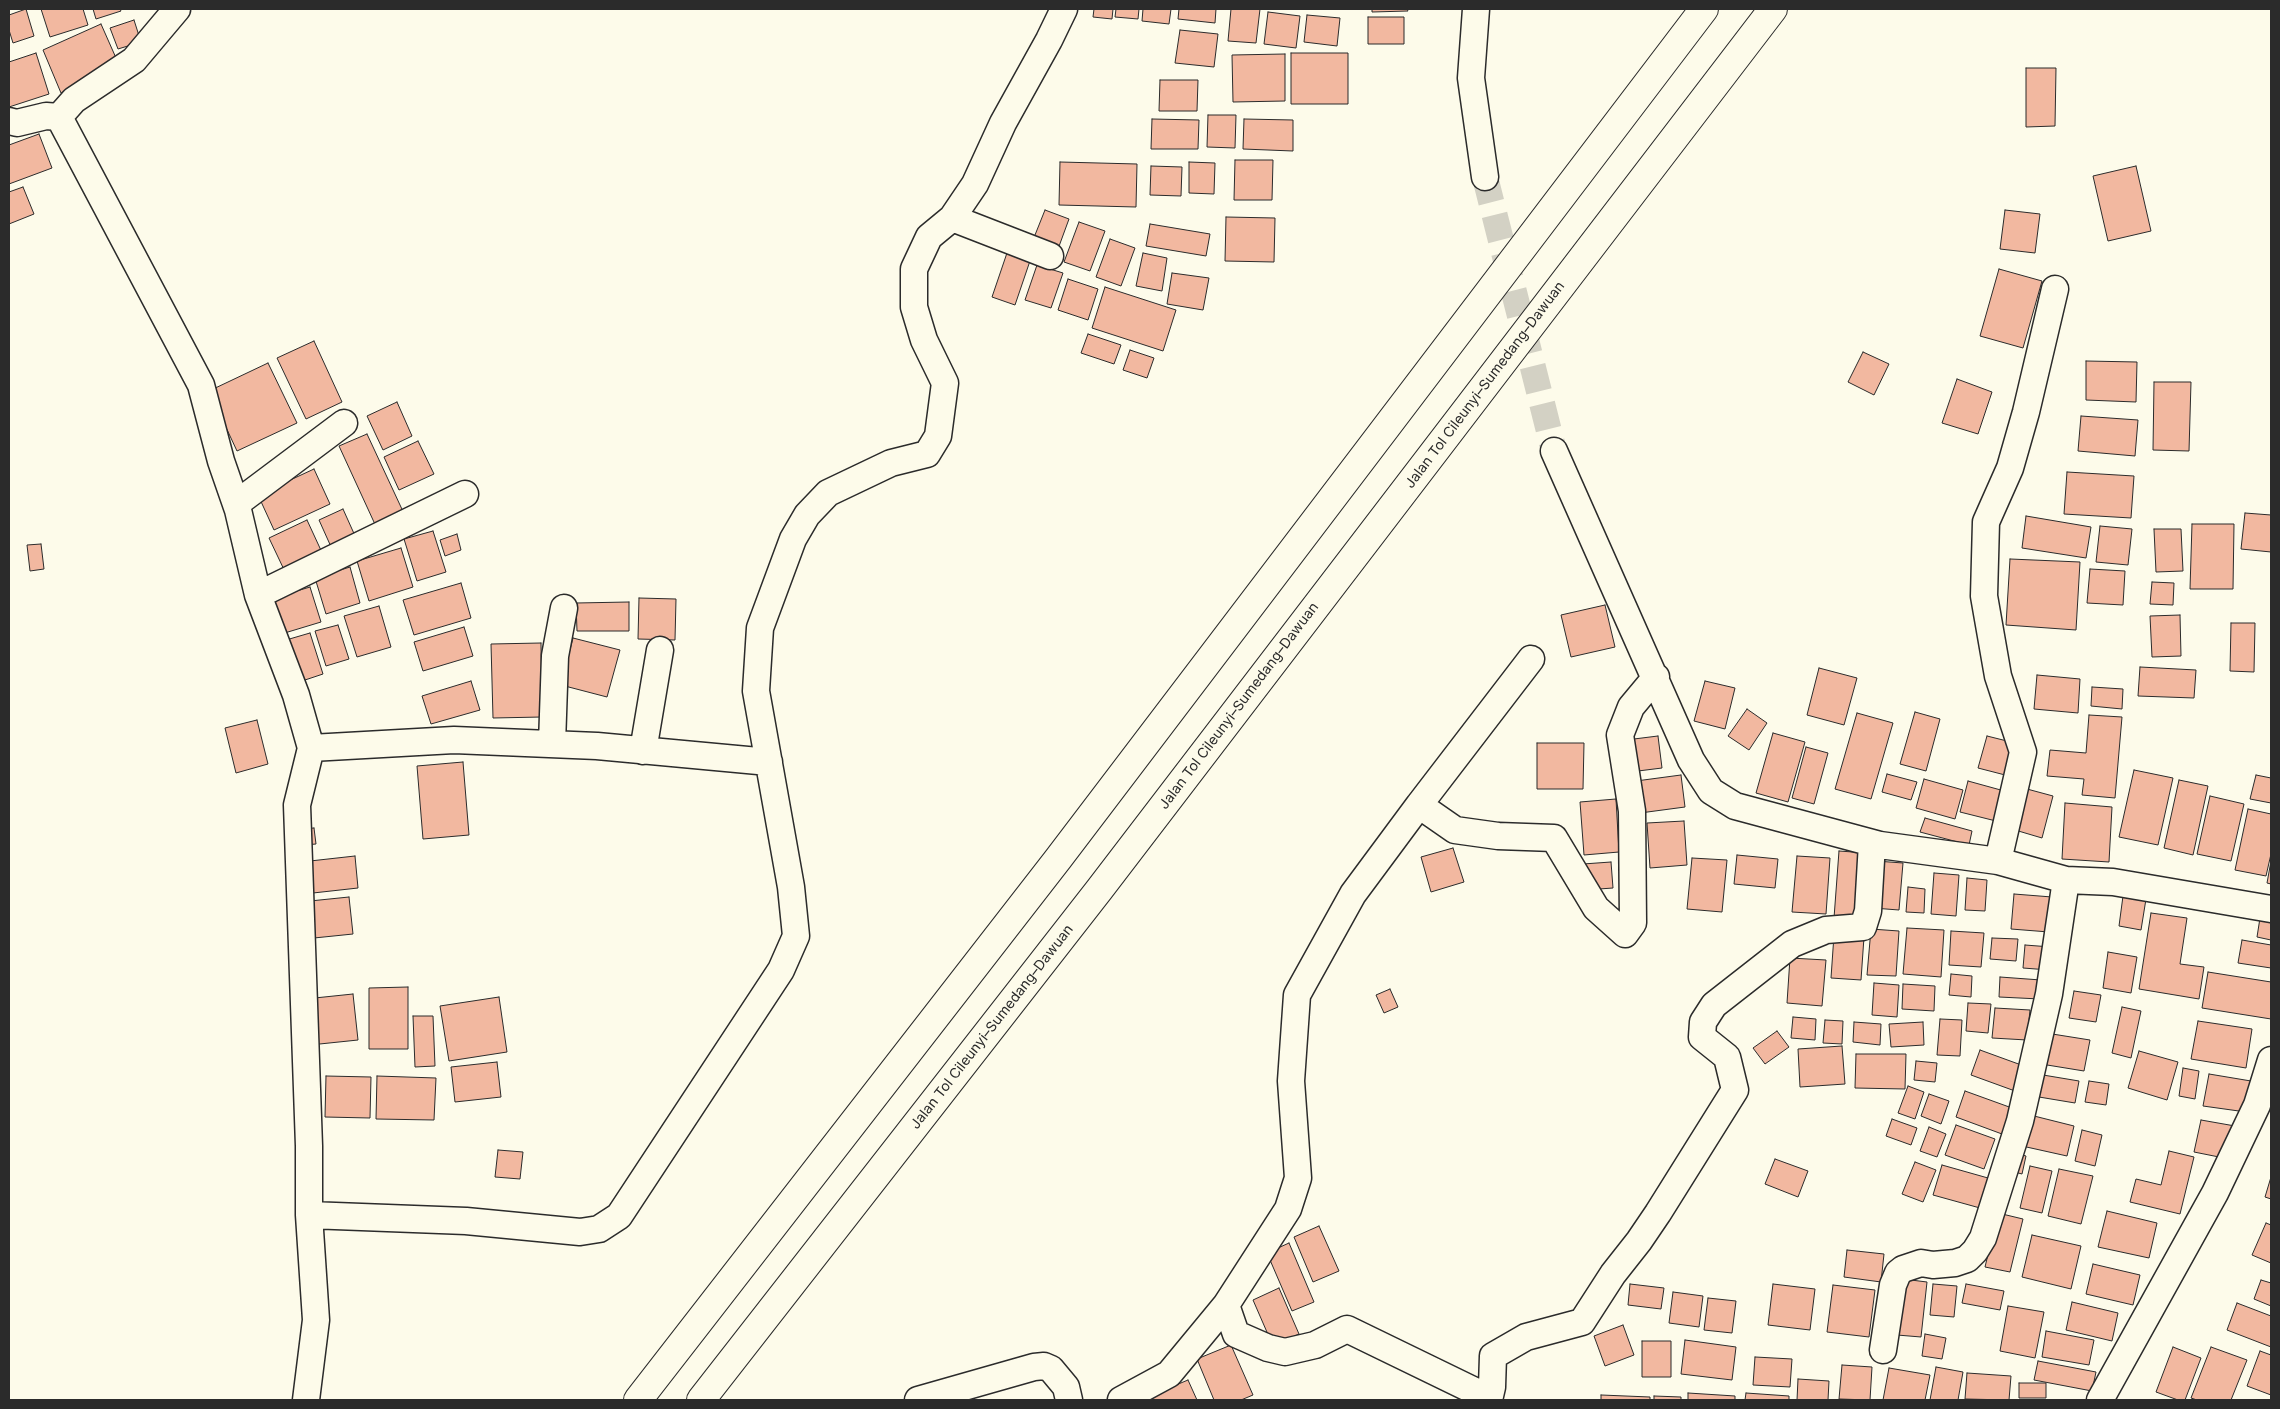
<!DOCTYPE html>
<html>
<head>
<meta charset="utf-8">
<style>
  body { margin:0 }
  #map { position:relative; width:2280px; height:1409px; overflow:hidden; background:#fdfbea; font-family:Inter,sans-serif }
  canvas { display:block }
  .frame { position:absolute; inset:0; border:10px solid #2b2b2b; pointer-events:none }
</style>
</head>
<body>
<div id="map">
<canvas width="2280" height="1409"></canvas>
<div class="frame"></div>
</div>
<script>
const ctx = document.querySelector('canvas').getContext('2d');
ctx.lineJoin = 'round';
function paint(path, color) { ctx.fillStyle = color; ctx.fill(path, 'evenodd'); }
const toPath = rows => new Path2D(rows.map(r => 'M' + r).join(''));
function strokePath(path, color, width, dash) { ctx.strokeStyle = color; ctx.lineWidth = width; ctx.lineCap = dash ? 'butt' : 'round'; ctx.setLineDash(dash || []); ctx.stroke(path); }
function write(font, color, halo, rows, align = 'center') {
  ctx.font = font + ' Inter,sans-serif'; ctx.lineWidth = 4; ctx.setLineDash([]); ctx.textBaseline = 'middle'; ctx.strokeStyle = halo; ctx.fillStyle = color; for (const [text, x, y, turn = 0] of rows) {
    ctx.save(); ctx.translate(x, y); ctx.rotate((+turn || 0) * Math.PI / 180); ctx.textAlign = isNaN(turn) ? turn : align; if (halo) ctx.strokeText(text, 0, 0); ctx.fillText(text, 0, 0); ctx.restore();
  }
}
const building = toPath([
  [26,9,34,36,13,43,9,30,9,15,26,9],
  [41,9,83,9,88,25,50,37,41,9],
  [93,9,120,9,121,11,96,19,93,9],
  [1094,9,1113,9,1112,19,1093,17,1094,9],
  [1116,9,1139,9,1138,19,1115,17,1116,9],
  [1143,9,1171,9,1169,24,1142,21,1143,9],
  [1179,9,1216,9,1215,23,1178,19,1179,9],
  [1231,9,1260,9,1256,43,1228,41,1231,9],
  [1372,9,1407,9,1408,11,1372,12,1372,9],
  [1268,12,1300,16,1296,48,1264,44,1268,12],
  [1307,15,1340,18,1337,46,1304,42,1307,15],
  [1368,17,1404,17,1404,44,1368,44,1368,17],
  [134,20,141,42,118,49,110,28,134,20],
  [101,24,120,67,61,93,43,50,101,24],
  [1180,30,1218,34,1214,67,1175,63,1180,30],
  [36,53,49,94,9,107,9,62,36,53],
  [1291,53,1348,53,1348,104,1291,104,1291,53],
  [1285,54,1285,101,1233,102,1232,55,1285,54],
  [2026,68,2056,68,2055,126,2026,127,2026,68],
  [1160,80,1198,80,1197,111,1159,111,1160,80],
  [1208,115,1236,115,1235,148,1207,147,1208,115],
  [1152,119,1199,120,1198,149,1151,149,1152,119],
  [1244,119,1293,120,1293,151,1243,149,1244,119],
  [39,134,52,168,9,184,9,145,39,134],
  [1235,160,1273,160,1272,200,1234,200,1235,160],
  [1060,162,1137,164,1136,207,1059,205,1060,162],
  [1189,162,1215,163,1214,194,1189,193,1189,162],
  [1151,166,1182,167,1181,196,1150,195,1151,166],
  [2136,166,2151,231,2108,241,2093,176,2136,166],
  [23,187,34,214,9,224,9,192,23,187],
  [1045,210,1069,219,1058,249,1033,240,1045,210],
  [2005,210,2040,214,2035,253,2000,249,2005,210],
  [1226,217,1275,218,1274,262,1225,261,1226,217],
  [1079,222,1105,231,1090,271,1064,262,1079,222],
  [1150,224,1210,234,1206,256,1146,246,1150,224],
  [1110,239,1135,248,1121,286,1096,277,1110,239],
  [1009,247,1032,255,1015,305,992,297,1009,247],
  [1143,253,1167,258,1162,291,1136,286,1143,253],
  [1037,265,1063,273,1051,308,1025,300,1037,265],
  [1999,269,2042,281,2023,348,1980,336,1999,269],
  [1172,273,1209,278,1203,310,1167,304,1172,273],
  [1068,279,1098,289,1088,320,1058,310,1068,279],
  [1105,287,1176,310,1163,351,1092,328,1105,287],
  [1088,334,1121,345,1114,364,1081,353,1088,334],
  [314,341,342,402,306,419,277,358,314,341],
  [1130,350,1154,358,1147,378,1123,370,1130,350],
  [1863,352,1889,364,1874,395,1848,382,1863,352],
  [2086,361,2137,362,2136,402,2086,400,2086,361],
  [268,363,297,423,237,451,209,391,268,363],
  [1957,379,1992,392,1978,434,1942,423,1957,379],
  [2154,382,2191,382,2189,451,2153,450,2154,382],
  [397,402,412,436,383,450,367,416,397,402],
  [2081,416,2138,420,2135,456,2078,451,2081,416],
  [367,434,407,520,379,533,339,446,367,434],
  [418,441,434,474,399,490,384,457,418,441],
  [314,469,330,504,274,530,258,495,314,469],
  [2067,472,2134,476,2131,518,2064,514,2067,472],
  [343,509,356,538,332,549,319,520,343,509],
  [2245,513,2271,515,2271,552,2241,549,2245,513],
  [2026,516,2091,527,2086,558,2022,548,2026,516],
  [307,520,325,559,287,576,269,538,307,520],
  [2192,524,2234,524,2233,589,2190,589,2192,524],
  [2100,526,2132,529,2128,565,2096,562,2100,526],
  [2154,529,2181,529,2183,571,2156,572,2154,529],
  [433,531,446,572,417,581,404,539,433,531],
  [457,534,461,550,445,556,440,540,457,534],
  [41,544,44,569,30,571,27,545,41,544],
  [401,548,413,587,369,601,357,561,401,548],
  [2010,559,2080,562,2076,630,2006,625,2010,559],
  [350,567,360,603,326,614,315,578,350,567],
  [2090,569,2125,571,2123,605,2087,603,2090,569],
  [2152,582,2174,583,2173,605,2150,604,2152,582],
  [461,583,471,618,414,635,403,600,461,583],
  [310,587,321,622,278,635,267,600,310,587],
  [639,598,676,599,675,640,638,639,639,598],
  [629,602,629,631,577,631,576,603,629,602],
  [1605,605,1615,647,1571,657,1561,615,1605,605],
  [379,606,391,647,357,657,344,616,379,606],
  [2180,615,2181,656,2152,657,2150,616,2180,615],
  [2231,623,2255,623,2254,672,2230,671,2231,623],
  [338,625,349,659,326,666,315,631,338,625],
  [464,627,473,656,423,671,414,642,464,627],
  [310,633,323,674,299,682,286,640,310,633],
  [573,638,620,650,607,697,561,685,573,638],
  [541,643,542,717,493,718,491,644,541,643],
  [2140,667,2196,670,2194,698,2138,696,2140,667],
  [1819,668,1857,678,1844,725,1807,715,1819,668],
  [2037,675,2080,679,2078,713,2034,709,2037,675],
  [471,681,480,710,431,724,422,696,471,681],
  [1705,681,1735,688,1725,729,1694,721,1705,681],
  [2092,687,2123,689,2122,709,2091,706,2092,687],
  [1747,709,1767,723,1749,750,1728,736,1747,709],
  [1915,712,1940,719,1926,771,1900,764,1915,712],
  [1857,713,1893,723,1871,799,1835,789,1857,713],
  [2089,715,2122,717,2115,798,2082,795,2084,779,2047,776,2050,750,2086,753,2089,715],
  [257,720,268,764,236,773,225,728,257,720],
  [1773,733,1805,742,1788,802,1756,793,1773,733],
  [1658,736,1662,768,1630,772,1626,740,1658,736],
  [1987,736,2019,744,2009,776,1978,768,1987,736],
  [1537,743,1584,743,1583,789,1537,789,1537,743],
  [1806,747,1828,753,1814,804,1792,798,1806,747],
  [463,762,469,835,423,839,417,766,463,762],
  [2134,770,2173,778,2158,845,2119,837,2134,770],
  [1887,774,1917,782,1911,800,1882,792,1887,774],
  [1681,775,1685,807,1640,813,1636,781,1681,775],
  [2256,775,2271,778,2271,803,2250,799,2256,775],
  [1924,779,1963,790,1955,819,1916,808,1924,779],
  [2179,780,2208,786,2193,855,2164,848,2179,780],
  [1968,781,2008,792,2000,822,1960,812,1968,781],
  [2027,789,2053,796,2042,838,2015,830,2027,789],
  [2210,796,2244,804,2231,861,2197,854,2210,796],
  [1616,799,1619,852,1584,855,1580,802,1616,799],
  [2065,803,2112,807,2109,862,2062,859,2065,803],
  [2248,809,2271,814,2271,854,2266,876,2235,870,2248,809],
  [1925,818,1972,831,1969,845,1920,832,1925,818],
  [1684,821,1687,865,1650,868,1647,823,1684,821],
  [314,828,316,844,304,845,302,829,314,828],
  [1453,848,1464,882,1431,892,1421,857,1453,848],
  [1839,851,1867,853,1862,920,1834,918,1839,851],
  [1737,855,1778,859,1775,888,1734,884,1737,855],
  [355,856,358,888,313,893,310,861,355,856],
  [1797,856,1830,858,1826,914,1792,912,1797,856],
  [1692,858,1727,860,1722,912,1687,909,1692,858],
  [1876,861,1903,863,1899,910,1873,908,1876,861],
  [2271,861,2271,884,2267,883,2271,861],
  [1611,862,1613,888,1585,890,1583,864,1611,862],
  [1934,873,1959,875,1956,916,1931,914,1934,873],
  [1967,878,1987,880,1985,911,1965,910,1967,878],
  [1908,887,1925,889,1924,913,1906,912,1908,887],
  [2014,894,2052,897,2049,932,2011,929,2014,894],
  [2123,896,2146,899,2141,930,2119,926,2123,896],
  [349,897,353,934,314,938,310,901,349,897],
  [2151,913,2187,918,2180,964,2204,967,2199,999,2139,989,2151,913],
  [2260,918,2271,920,2271,940,2257,937,2260,918],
  [1907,928,1944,930,1941,977,1903,974,1907,928],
  [1871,929,1899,931,1896,976,1867,975,1871,929],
  [1951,931,1984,933,1981,967,1949,965,1951,931],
  [1834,935,1864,937,1861,980,1831,978,1834,935],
  [1992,938,2018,939,2016,961,1990,959,1992,938],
  [2242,940,2271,945,2271,968,2238,963,2242,940],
  [2025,945,2051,947,2049,970,2023,968,2025,945],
  [2108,952,2137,957,2131,993,2103,988,2108,952],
  [1790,958,1826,960,1822,1006,1787,1003,1790,958],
  [2208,972,2271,982,2271,1019,2202,1008,2208,972],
  [1951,974,1972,976,1971,997,1949,995,1951,974],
  [2000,977,2041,980,2040,999,1999,997,2000,977],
  [1874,983,1899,985,1897,1017,1872,1015,1874,983],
  [1903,984,1935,986,1934,1011,1902,1009,1903,984],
  [408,987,408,1049,369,1049,369,988,408,987],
  [1390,989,1398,1007,1384,1013,1376,995,1390,989],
  [2074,991,2101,995,2096,1022,2069,1018,2074,991],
  [353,994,358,1040,310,1045,305,999,353,994],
  [499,997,507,1052,449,1061,440,1006,499,997],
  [1968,1003,1991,1004,1988,1033,1966,1031,1968,1003],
  [2122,1007,2141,1011,2131,1058,2112,1053,2122,1007],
  [1995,1008,2030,1010,2027,1040,1992,1038,1995,1008],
  [413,1016,433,1016,435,1066,415,1067,413,1016],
  [1793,1017,1816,1019,1815,1040,1791,1038,1793,1017],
  [1940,1019,1962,1020,1960,1056,1937,1055,1940,1019],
  [1825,1020,1843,1021,1842,1044,1823,1043,1825,1020],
  [2198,1021,2252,1029,2246,1068,2191,1059,2198,1021],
  [1854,1022,1881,1024,1880,1045,1853,1042,1854,1022],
  [1923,1022,1924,1045,1891,1047,1889,1024,1923,1022],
  [1777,1031,1789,1047,1765,1064,1753,1048,1777,1031],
  [2046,1033,2090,1040,2084,1071,2041,1064,2046,1033],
  [1842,1046,1845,1084,1800,1087,1798,1049,1842,1046],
  [1980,1050,2024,1066,2015,1091,1971,1075,1980,1050],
  [2139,1051,2178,1062,2167,1100,2128,1088,2139,1051],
  [1856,1054,1906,1054,1905,1089,1855,1088,1856,1054],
  [1916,1061,1937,1063,1935,1082,1914,1080,1916,1061],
  [497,1062,501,1097,455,1102,451,1067,497,1062],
  [2183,1068,2199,1071,2195,1099,2179,1096,2183,1068],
  [2037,1074,2079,1081,2075,1103,2033,1096,2037,1074],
  [2209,1074,2251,1081,2246,1112,2203,1106,2209,1074],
  [326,1076,371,1077,370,1118,325,1117,326,1076],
  [377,1076,436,1078,434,1120,376,1119,377,1076],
  [2089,1081,2109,1084,2106,1105,2085,1102,2089,1081],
  [1908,1086,1924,1092,1915,1119,1898,1113,1908,1086],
  [1965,1091,2012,1108,2002,1134,1956,1117,1965,1091],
  [1929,1094,1949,1101,1941,1124,1921,1116,1929,1094],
  [2030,1115,2074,1126,2067,1156,2022,1146,2030,1115],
  [1892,1119,1917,1128,1911,1145,1886,1136,1892,1119],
  [2201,1120,2235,1126,2229,1159,2194,1152,2201,1120],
  [1956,1125,1995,1139,1984,1169,1945,1155,1956,1125],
  [1929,1127,1946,1134,1937,1157,1920,1151,1929,1127],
  [2082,1130,2102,1135,2095,1166,2075,1161,2082,1130],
  [498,1150,523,1152,520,1179,495,1177,498,1150],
  [2169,1151,2194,1157,2180,1214,2130,1202,2136,1179,2161,1185,2169,1151],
  [2015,1153,2026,1156,2022,1174,2011,1171,2015,1153],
  [1775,1159,1808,1171,1798,1197,1765,1184,1775,1159],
  [1915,1162,1936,1170,1923,1202,1902,1194,1915,1162],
  [1942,1165,1988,1178,1980,1208,1933,1195,1942,1165],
  [2030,1166,2052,1171,2042,1213,2020,1208,2030,1166],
  [2059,1169,2093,1176,2081,1224,2048,1216,2059,1169],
  [2271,1177,2271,1199,2265,1197,2271,1177],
  [2107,1211,2157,1223,2149,1258,2098,1247,2107,1211],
  [1998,1213,2023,1219,2010,1272,1985,1267,1998,1213],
  [2266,1223,2271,1225,2271,1263,2252,1255,2266,1223],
  [1319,1226,1339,1271,1313,1282,1294,1237,1319,1226],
  [2032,1235,2081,1246,2071,1289,2022,1277,2032,1235],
  [1289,1243,1314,1302,1292,1311,1267,1253,1289,1243],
  [1847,1250,1884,1254,1881,1282,1844,1277,1847,1250],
  [2093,1264,2140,1275,2133,1305,2086,1294,2093,1264],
  [1903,1279,1927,1282,1921,1337,1897,1335,1903,1279],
  [2261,1280,2271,1283,2271,1306,2254,1299,2261,1280],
  [1630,1284,1664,1288,1661,1309,1628,1305,1630,1284],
  [1773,1284,1815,1289,1810,1330,1768,1325,1773,1284],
  [1933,1284,1957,1286,1954,1317,1930,1315,1933,1284],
  [1966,1284,2004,1291,2000,1310,1962,1303,1966,1284],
  [1833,1285,1875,1290,1869,1337,1827,1332,1833,1285],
  [1279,1288,1299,1334,1273,1346,1253,1300,1279,1288],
  [1673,1292,1703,1296,1699,1327,1669,1323,1673,1292],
  [1708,1298,1736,1301,1732,1333,1704,1330,1708,1298],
  [2072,1302,2118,1313,2112,1341,2066,1330,2072,1302],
  [2237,1303,2271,1316,2271,1347,2227,1330,2237,1303],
  [2008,1306,2044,1312,2035,1358,2000,1351,2008,1306],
  [1623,1325,1634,1355,1605,1366,1594,1336,1623,1325],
  [2046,1331,2094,1340,2089,1365,2042,1357,2046,1331],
  [1925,1334,1946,1338,1942,1359,1922,1356,1925,1334],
  [1685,1340,1736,1347,1732,1380,1681,1374,1685,1340],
  [1642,1341,1671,1341,1671,1377,1642,1377,1642,1341],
  [1231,1345,1253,1395,1241,1400,1214,1400,1197,1359,1231,1345],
  [2173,1347,2201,1358,2185,1400,2178,1400,2156,1392,2173,1347],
  [2211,1347,2247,1360,2231,1400,2197,1400,2191,1398,2211,1347],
  [2260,1351,2271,1355,2271,1395,2247,1386,2260,1351],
  [1755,1357,1792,1359,1790,1387,1753,1385,1755,1357],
  [2038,1361,2096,1372,2092,1391,2034,1380,2038,1361],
  [1842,1365,1872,1367,1870,1400,1839,1399,1842,1365],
  [1936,1367,1963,1372,1958,1400,1930,1400,1936,1367],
  [1889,1368,1930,1375,1925,1400,1883,1400,1889,1368],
  [1967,1373,2011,1376,2009,1400,1965,1399,1967,1373],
  [1798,1379,1829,1381,1828,1400,1797,1400,1798,1379],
  [1188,1380,1197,1400,1140,1400,1188,1380],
  [2019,1383,2046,1383,2046,1398,2019,1398,2019,1383],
  [1688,1393,1735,1396,1735,1400,1688,1400,1688,1393],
  [1746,1393,1789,1396,1789,1400,1745,1400,1746,1393],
  [1601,1395,1650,1397,1650,1400,1601,1400,1601,1395],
  [1654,1396,1681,1397,1681,1400,1654,1400,1654,1396]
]);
paint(building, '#f2b8a0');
strokePath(building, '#2b2b2b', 1);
strokePath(toPath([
  [1485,177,1554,451]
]), '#d3d1c4', 26, [26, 13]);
const street = toPath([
  [1476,9,1471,78,1485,177],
  [59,117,74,100,134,60,177,9],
  [9,121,17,123,46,116,59,117,201,385,221,461,238,510,258,595,296,695,311,748,297,805,309,1146,309,1215,316,1320,306,1400],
  [952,218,1050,256],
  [1554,451,1691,760,1711,791,1735,806,1880,845,1998,861,2066,880,2113,882,2271,909],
  [236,504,344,423],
  [258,595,465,494],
  [552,744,555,656,564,608],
  [311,748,454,740,597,746,769,762],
  [643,751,660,650],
  [1419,805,1531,659],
  [1998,861,2023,752,1998,676,1984,596,1986,522,2010,468,2026,412,2055,289],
  [309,1215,466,1221,580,1232,599,1229,619,1216,781,970,796,936,791,887,756,691,760,628,793,539,807,515,828,493,891,463,927,454,938,436,945,383,924,340,914,307,914,269,929,237,952,218,975,184,1003,123,1049,40,1064,9],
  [1226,1305,1236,1334,1268,1348,1285,1352,1315,1345,1347,1329,1489,1398],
  [1883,1350,1893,1285,1898,1273,1903,1269,1921,1263,1933,1265,1955,1263,1967,1259,1975,1251,1983,1238,2020,1121,2049,994,2066,880],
  [918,1400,1034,1367,1044,1366,1051,1369,1066,1387,1069,1400],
  [1121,1400,1169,1374,1226,1305,1288,1209,1298,1178,1291,1081,1297,995,1353,894,1419,805,1455,830,1498,836,1554,838,1596,908,1625,934,1633,923,1632,811,1620,735,1631,707,1656,677],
  [1489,1400,1492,1387,1493,1356,1526,1337,1582,1322,1613,1274,1639,1241,1658,1213,1735,1090,1727,1057,1702,1037,1703,1022,1714,1005,1792,944,1826,930,1863,927,1868,911,1872,843],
  [2100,1400,2215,1193,2257,1105,2271,1060]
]);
const highway = toPath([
  [638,1400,1058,859,1704,9],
  [701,1400,1099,890,1773,9]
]);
strokePath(street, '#2b2b2b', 29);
strokePath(highway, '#2b2b2b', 30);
strokePath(street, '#fdfbea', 26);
strokePath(highway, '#fdfbea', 28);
write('14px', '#2b2b2b', '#fdfbea', [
  ["Jalan Tol Cileunyi–Sumedang–Dawuan",1485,385,-53],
  ["Jalan Tol Cileunyi–Sumedang–Dawuan",1239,706,-53],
  ["Jalan Tol Cileunyi–Sumedang–Dawuan",992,1027,-52]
]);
</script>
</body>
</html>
